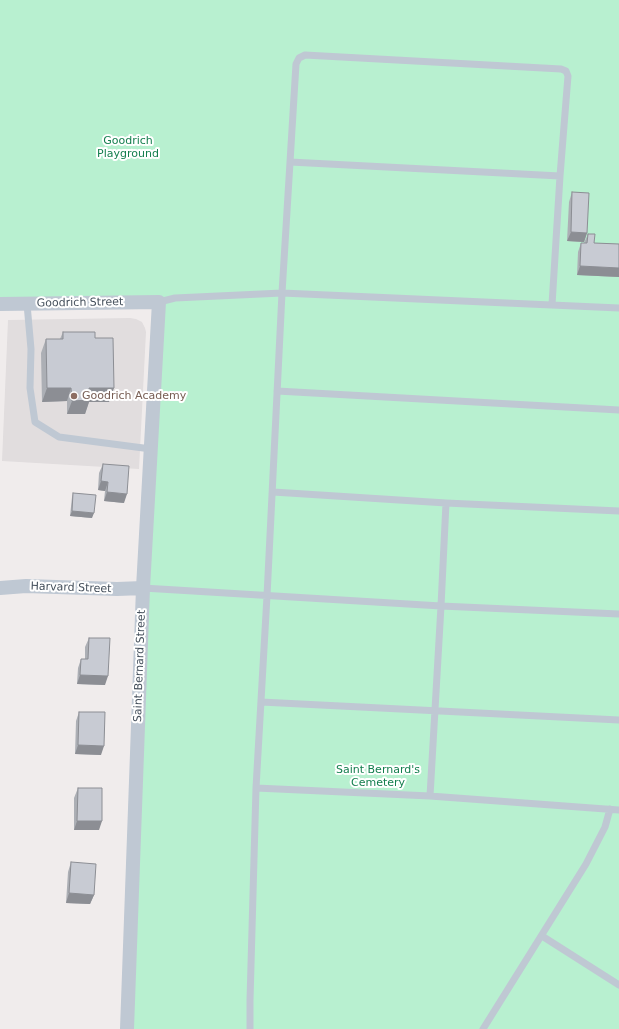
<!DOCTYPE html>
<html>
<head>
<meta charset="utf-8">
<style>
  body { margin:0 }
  canvas { display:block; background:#f0ecec }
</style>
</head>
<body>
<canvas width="619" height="1029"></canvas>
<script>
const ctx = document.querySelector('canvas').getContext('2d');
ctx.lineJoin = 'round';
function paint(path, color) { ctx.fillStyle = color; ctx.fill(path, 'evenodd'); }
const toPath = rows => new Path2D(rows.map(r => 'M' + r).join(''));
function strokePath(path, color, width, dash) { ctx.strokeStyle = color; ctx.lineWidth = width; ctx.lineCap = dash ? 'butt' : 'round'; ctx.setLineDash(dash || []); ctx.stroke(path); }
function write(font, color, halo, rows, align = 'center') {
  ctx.font = font + ' "DejaVu Sans",sans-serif'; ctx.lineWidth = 4; ctx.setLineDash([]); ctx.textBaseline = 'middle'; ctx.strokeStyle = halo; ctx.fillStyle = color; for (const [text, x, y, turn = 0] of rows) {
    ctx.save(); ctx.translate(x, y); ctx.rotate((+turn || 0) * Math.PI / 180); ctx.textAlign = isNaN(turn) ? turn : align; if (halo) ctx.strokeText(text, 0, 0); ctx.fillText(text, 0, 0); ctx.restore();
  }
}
paint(toPath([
  [130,318,136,319,142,322,145,328,146,332,139,469,2,461,8,320]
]), '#e1ddde');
paint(toPath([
  [0,0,619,0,619,1029,127,1029,159,303,0,304]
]), '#b8f0d0');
strokePath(toPath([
  [290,162,560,176],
  [159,302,175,298,282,293,619,308],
  [27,304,31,349,30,388,35,422,59,437,151,449],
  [277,391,619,410],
  [273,492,446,503,619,511],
  [143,588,441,606,619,614],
  [261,702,619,720],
  [256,788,430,796,619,810],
  [430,796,441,606,446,503],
  [542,936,619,985],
  [250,1029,250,1000,256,788,267,596,282,293,296,64,299,58,305,55,561,69,566,71,568,76,560,176,552,305],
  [483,1029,586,864,605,827,610,809]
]), '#bfc8d3', 7);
strokePath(toPath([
  [0,304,159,302,143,588,127,1029],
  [0,588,26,586,117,589,143,588]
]), '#bfc8d3', 14);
paint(toPath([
  [572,192,587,233,584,242,567,241,569,202],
  [588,234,594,243,619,244,619,277,577,275,578,252,581,243,584,243],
  [63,332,95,338,109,402,89,402,85,414,67,414,67,401,42,402,41,353,46,339,60,339],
  [103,464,124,503,104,501,105,491,98,490,99,473],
  [73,493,92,518,70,516,72,497],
  [89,638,105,685,77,684,78,668,81,659,85,659,85,647],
  [79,712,101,755,75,754,76,721],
  [78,788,99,830,74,830,74,798],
  [71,862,94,895,90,904,66,903,68,872]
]), '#acafb5');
paint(toPath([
  [571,232,587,233,584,242,567,241],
  [580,266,619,268,619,277,577,275],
  [47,388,71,388,67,401,42,402],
  [89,388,114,388,109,402,89,402,85,414,67,414,72,401],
  [101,481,108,482,105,491,98,490],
  [107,492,127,494,124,503,104,501],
  [72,511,94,513,92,518,70,516],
  [80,675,108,676,105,685,77,684],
  [78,745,104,746,101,755,75,754],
  [77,821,102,821,99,830,74,830],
  [69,893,94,895,90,904,66,903]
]), '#8c8e94');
const building = toPath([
  [572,192,589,193,587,233,571,232,572,192],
  [588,234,595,234,594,243,619,244,619,268,580,266,581,243,587,243,588,234],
  [63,332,95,332,95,338,113,338,114,388,89,388,90,400,72,401,71,388,47,388,46,339,63,339,63,332],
  [103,464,129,466,127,494,107,492,108,482,101,481,103,464],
  [73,493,96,495,94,513,72,511,73,493],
  [89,638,110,638,108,676,80,675,81,659,88,659,89,638],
  [79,712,105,712,104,746,78,745,79,712],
  [78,788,102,788,102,821,77,821,78,788],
  [71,862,96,864,94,895,69,893,71,862]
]);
paint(building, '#c8cbd3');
strokePath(building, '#8c8e94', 1);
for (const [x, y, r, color] of [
  [74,396,4,"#8d6e63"]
]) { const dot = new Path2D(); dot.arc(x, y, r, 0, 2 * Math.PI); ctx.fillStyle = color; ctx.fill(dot); strokePath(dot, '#fff', 1.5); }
write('11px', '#137e4d', '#fff', [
  ["Goodrich",128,141],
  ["Playground",128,154],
  ["Saint Bernard's",378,770],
  ["Cemetery",378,783]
]);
write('11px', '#444f5b', '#fff', [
  ["Goodrich Street",80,303,-1],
  ["Harvard Street",71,588,2],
  ["Saint Bernard Street",140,666,-88]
]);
write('11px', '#785e54', '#fff', [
  ["Goodrich Academy",82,396]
], 'left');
</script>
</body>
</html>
